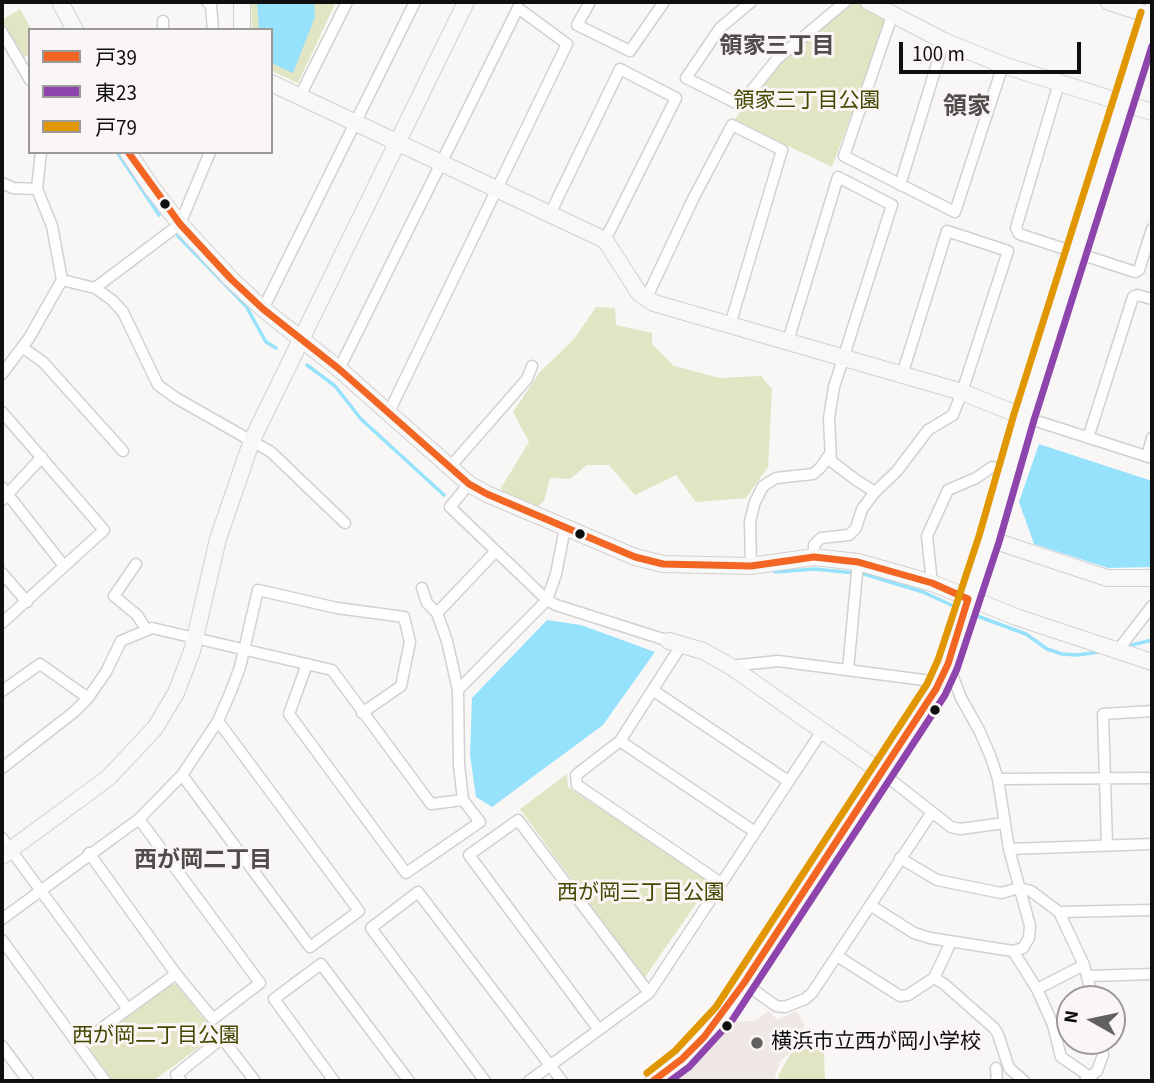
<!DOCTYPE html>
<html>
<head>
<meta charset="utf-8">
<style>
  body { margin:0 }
  #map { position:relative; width:1154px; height:1083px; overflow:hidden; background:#f9f7f6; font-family:"Source Sans 3","Noto Sans JP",sans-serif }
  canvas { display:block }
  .frame { position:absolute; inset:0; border:4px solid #100f0f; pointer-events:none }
  .legend { position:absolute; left:28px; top:28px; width:245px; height:126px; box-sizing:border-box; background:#faf6f5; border:2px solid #9c9a99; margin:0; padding:9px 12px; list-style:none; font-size:21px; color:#100f0f }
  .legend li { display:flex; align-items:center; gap:14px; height:35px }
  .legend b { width:35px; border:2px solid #9c9a99 }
  .north { position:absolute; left:1056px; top:985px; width:70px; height:70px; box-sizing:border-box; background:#faf6f5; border:2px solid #9c9a99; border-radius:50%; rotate:279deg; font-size:19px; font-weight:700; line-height:28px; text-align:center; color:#100f0f }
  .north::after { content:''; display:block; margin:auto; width:24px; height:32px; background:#626060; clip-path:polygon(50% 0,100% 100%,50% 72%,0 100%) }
  .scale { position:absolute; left:899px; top:42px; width:182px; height:32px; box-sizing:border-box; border:4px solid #100f0f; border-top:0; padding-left:9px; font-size:21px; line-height:24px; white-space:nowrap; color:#100f0f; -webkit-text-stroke:5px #faf6f5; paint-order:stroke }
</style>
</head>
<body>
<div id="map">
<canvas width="1154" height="1083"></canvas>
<div class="frame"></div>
<ul class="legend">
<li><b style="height:9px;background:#f26522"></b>戸39</li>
<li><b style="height:9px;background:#8e44ad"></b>東23</li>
<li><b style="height:9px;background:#e09702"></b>戸79</li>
</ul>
<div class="north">N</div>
<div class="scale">100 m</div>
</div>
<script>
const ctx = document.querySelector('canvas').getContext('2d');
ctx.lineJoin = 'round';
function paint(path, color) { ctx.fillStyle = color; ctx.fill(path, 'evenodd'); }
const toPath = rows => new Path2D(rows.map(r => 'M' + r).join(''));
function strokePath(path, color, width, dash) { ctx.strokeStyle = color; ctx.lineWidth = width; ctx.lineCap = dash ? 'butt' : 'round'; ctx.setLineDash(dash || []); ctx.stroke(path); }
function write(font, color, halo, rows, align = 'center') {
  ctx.font = font + ' "Source Sans 3","Noto Sans JP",sans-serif'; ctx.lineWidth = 6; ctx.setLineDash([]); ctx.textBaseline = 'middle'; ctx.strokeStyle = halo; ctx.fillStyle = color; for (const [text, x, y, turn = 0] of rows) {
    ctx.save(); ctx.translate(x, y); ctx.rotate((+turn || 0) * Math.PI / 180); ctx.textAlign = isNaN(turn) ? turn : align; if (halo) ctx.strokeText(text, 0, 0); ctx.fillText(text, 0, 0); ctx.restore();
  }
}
paint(toPath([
  [768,1011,778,1020,796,1011,804,1023,803,1038,797,1047,780,1061,774,1081,672,1081,708,1051,733,1021,755,1021]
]), '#eee7e3');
paint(toPath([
  [251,2,336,2,298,83,271,71,271,30,252,30],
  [859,2,884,17,885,23,832,167,734,120,778,64,843,10,852,3],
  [20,9,32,30,30,30,30,54,23,58,2,23,2,20],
  [596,307,615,308,616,325,652,333,652,344,674,366,720,378,761,376,772,389,768,467,746,498,696,502,676,475,635,495,609,465,587,465,570,479,550,478,544,501,537,507,503,494,501,488,529,442,513,412,540,372,574,339],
  [567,774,568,787,706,879,707,888,645,977,643,977,520,809],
  [172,984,178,985,216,1035,153,1081,113,1081,90,1050,91,1044],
  [807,1037,812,1038,824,1053,825,1081,780,1081,778,1076,790,1055]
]), '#e2e5c3');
paint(toPath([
  [257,2,314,2,315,17,293,73,271,63,271,30,259,30],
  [1039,444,1152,481,1152,567,1108,568,1034,544,1019,502],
  [547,620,581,625,655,652,603,725,492,807,476,797,470,755,472,698]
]), '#96e2fc');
strokePath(toPath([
  [117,152,159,215],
  [177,235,246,306,266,342,276,348],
  [307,365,335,386,361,419,444,495],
  [775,572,815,569,864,574,923,592,962,610],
  [969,613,1026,634,1047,649,1062,654,1077,655,1099,652],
  [1124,647,1152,640]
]), '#96e2fc', 3.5);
const street = toPath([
  [207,2,211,6,213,30],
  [590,2,577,25,630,51,664,2],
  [751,2,720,28,686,78,740,105,777,59,845,2],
  [892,16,844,156,955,212,1003,65],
  [163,30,163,21],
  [2,32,30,80],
  [1059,83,1016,228,1019,234,1135,272,1139,270,1152,229],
  [300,96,347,2],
  [2,183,13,188,37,189],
  [900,185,944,41],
  [550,214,620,69,676,98,605,240],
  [62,280,95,288,112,300,123,312,158,385,176,398,271,452,345,523],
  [95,288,180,224,210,152],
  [646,299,693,199,732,125,782,150,730,325],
  [263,309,415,2],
  [788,341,838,177,892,205,834,387,829,418,831,461,856,480,875,492],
  [22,347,43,362,123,451],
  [339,369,518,8,567,44,389,412],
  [2,374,29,338,62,280,52,226,37,189,41,152],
  [2,412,104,530,2,623],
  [1024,417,1152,458],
  [1088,438,1133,297,1137,295,1152,299],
  [1147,456,1152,438],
  [450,467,527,379,532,366],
  [469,484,450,507,547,600,556,605,669,641],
  [2,487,64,566],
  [2,500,42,457],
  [814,557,814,545,821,538,849,535,856,528,862,509,875,492,897,471,928,430,953,415,962,392,1008,251,947,231,902,375],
  [136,564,114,596,137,615,146,629],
  [751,566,750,521,755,502,763,486,776,478,813,474,820,468,830,454],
  [2,573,27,602],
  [932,583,927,536,948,490,976,478,992,467,1008,471],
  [437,613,496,551],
  [682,644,620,741,576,775,577,785,721,883],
  [1118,650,1152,606],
  [307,664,289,714,406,873,480,822,463,800,459,765,458,690,447,641,437,613,427,603,422,588],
  [730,666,778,661,939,682],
  [848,670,858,562],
  [458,690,547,600,556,574,565,528],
  [2,691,40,664,88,698],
  [654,691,788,781],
  [620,741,755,832],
  [2,768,74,712,88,698,106,672,121,641,152,628,332,670,431,804,463,800],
  [881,772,951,827,960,829,1004,823],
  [182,775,310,947,359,911,218,721],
  [998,779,1152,778],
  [2,838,128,1009],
  [1107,845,1103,714,1152,711],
  [1009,849,1152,844],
  [89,853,176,974,213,1019,260,983,139,819],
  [900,858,937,880,1001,893,1019,888,1031,891,1059,912,1084,965,1093,999],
  [870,905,914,933,930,938,1013,951,1023,948,1029,938,1030,926,1009,849,998,779,990,755,979,730,961,698,948,664],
  [1059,912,1152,910],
  [2,919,139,819,182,775,218,721,231,691,240,667,258,590,337,608,404,617,410,642,401,686,362,713],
  [2,940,105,1081],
  [1013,951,1037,989,1053,1025,1061,1057,1090,1077],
  [837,956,900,996,908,995,934,978,951,942],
  [1089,976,1152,974],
  [934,978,944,984,994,1028,998,1034,1009,1068,1024,1081],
  [744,983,776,1006,785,1007,805,999,812,993,932,812],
  [1037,989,1084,965],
  [1053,1025,1070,1021],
  [599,1030,469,855,518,820,649,993],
  [80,1044,176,974],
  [2,1046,28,1081],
  [996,1068,997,1081],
  [181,1081,176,1075,222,1038,255,1081],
  [334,1081,274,999,321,964,409,1081],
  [485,1081,371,928,418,892,562,1081],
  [529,1081,649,993,822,731],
  [1085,1081,1097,1071,1103,1055,1100,1041]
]);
const secondary = toPath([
  [60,2,75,30],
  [242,2,242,30],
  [869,2,944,41,1003,65,1152,112],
  [1109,2,1152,16],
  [271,83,605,240,639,293,654,303,962,392,1024,417],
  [128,152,152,188,180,224,231,279,263,309,339,369,469,484,487,494,635,557,663,564,751,566,814,557,858,562,932,583,1016,617,1152,662],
  [989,539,1107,578,1152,578],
  [669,641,703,651,730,666,881,772],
  [2,856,108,778,155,728,176,693,192,651,218,539,252,440,466,2],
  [653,1081,682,1059,724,1013,916,720,936,689,948,664,989,539,1024,417,1152,10]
]);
strokePath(street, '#d2d0d0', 13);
strokePath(secondary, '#d2d0d0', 18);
strokePath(street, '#fefefe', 10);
strokePath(secondary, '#f8f8f9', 16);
strokePath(toPath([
  [128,152,180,224,231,279,263,309,339,369,469,484,487,494,635,557,663,564,751,566,814,557,858,562,932,583,968,599],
  [653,1081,682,1059,704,1037,744,983,936,689,948,664,968,599]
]), '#f26522', 7);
strokePath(toPath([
  [670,1081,689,1067,733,1019,945,695,957,669,999,542,1034,420,1152,46]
]), '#8e44ad', 7);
strokePath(toPath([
  [647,1073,675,1051,716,1007,927,684,938,660,979,536,1014,414,1141,12]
]), '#e09702', 7);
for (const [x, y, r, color] of [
  [165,204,6,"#100f0f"],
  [580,534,6,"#100f0f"],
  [935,710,6,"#100f0f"],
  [727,1026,6,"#100f0f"],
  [757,1043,7,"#626060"]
]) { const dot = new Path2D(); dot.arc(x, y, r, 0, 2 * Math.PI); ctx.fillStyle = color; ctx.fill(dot); strokePath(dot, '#faf6f5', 2.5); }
write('21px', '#434700', '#faf6f5', [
  ["領家三丁目公園",807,102],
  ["西が岡三丁目公園",641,894],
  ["西が岡二丁目公園",156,1037]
]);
write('21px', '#100f0f', '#faf6f5', [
  ["横浜市立西が岡小学校",771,1043]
], 'left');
write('bold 23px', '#4f4d4b', '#faf6f5', [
  ["領家三丁目",777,48],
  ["西が岡二丁目",203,862]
]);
write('bold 24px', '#4f4d4b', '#faf6f5', [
  ["領家",967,109]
]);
</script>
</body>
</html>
